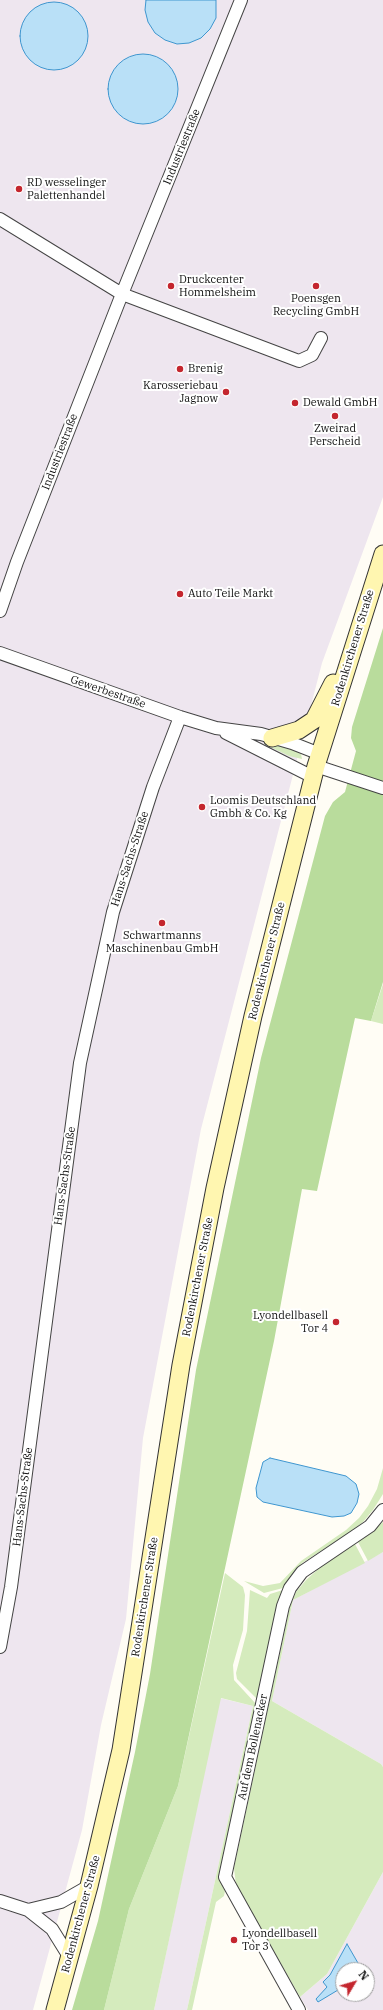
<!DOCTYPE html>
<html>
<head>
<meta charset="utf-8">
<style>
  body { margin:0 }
  #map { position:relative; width:383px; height:2010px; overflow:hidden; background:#fffdf5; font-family:"IBM Plex Serif",serif }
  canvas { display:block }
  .north { position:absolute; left:335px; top:1962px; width:40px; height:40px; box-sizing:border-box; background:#fff; border:1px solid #a0a0a0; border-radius:50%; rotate:52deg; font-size:11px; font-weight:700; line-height:16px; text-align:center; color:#111 }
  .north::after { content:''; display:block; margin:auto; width:14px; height:18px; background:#c4262e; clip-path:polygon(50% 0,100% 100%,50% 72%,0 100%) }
</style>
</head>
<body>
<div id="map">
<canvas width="383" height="2010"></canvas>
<div class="north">N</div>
</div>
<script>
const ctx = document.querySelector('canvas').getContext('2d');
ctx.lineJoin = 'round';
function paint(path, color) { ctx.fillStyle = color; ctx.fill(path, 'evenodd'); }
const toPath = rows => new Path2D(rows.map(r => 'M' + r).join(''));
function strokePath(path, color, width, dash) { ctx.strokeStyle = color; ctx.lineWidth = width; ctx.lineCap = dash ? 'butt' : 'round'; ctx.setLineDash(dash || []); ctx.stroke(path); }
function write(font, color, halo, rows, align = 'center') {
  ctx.font = font + ' "IBM Plex Serif",serif'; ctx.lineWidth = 4; ctx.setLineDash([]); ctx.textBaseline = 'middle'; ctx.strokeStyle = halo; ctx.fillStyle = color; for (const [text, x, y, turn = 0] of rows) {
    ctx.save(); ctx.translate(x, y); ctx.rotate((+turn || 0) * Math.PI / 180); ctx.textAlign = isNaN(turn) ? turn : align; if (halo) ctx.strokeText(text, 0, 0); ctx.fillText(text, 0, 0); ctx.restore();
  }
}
paint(toPath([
  [0,0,383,0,383,497,322,663,201,1129,143,1438,126,1619,101,1725,82,1830,33,2010,0,2010],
  [383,1552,383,1767,381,1764,272,1701,293,1600],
  [220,1698,253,1706,187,2010,154,2010],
  [383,1872,383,2010,308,2010,300,1997,327,1974],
  [343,1970,367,1970,367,1994,343,1994]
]), '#eee6ef');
paint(toPath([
  [265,742,292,749,301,754,302,759,289,756,264,744],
  [383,984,383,1024,371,1021],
  [383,1468,383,1494,373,1510,363,1522,349,1533,302,1563,283,1588,264,1593,244,1581,263,1586,280,1583,301,1561,346,1530,359,1518,368,1506,377,1489],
  [383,1522,383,1552,368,1561,358,1542],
  [355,1544,365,1563,293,1600,272,1701,381,1764,383,1767,383,1872,327,1974,300,1997,236,1885,234,1868,290,1606,296,1592,307,1579,322,1566],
  [225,1573,243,1587,245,1595,243,1630,233,1665,234,1680,256,1704,219,1879,225,1891,224,1896,216,1902,192,2010,187,2010,253,1706,221,1698,154,2010,104,2010,129,1909,178,1786],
  [250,1590,267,1598,270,1594,283,1590,277,1605,257,1699,237,1679,236,1673,247,1631]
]), '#d5ebbd');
paint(toPath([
  [383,628,383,982,371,1021,355,1018,317,1191,302,1189,274,1341,178,1786,129,1909,104,2010,72,2010,98,1921,135,1752,150,1674,196,1370,261,1058,325,816,333,802,345,792,356,751,351,738,352,727]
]), '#b9dc9c');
const water = toPath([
  [146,0,216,0,216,18,210,29,201,38,189,43,177,44,165,40,155,33,148,22,145,10,146,0],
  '20 36a34 34 0 1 1 68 0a34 34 0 1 1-68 0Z',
  '108 89a35 35 0 1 1 70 0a35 35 0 1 1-70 0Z',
  [270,1458,346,1476,356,1484,359,1494,357,1503,351,1513,344,1516,332,1517,263,1502,257,1497,256,1488,263,1462,270,1458],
  [347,1944,362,1970,343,1970,343,1987,318,2002,316,1999,327,1987,323,1982,330,1975,347,1944]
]);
paint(water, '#b9e0f7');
strokePath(water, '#3f96cf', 1);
const street = toPath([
  [0,219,122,294,299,361,312,355,321,338],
  [0,611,17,562,122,294,241,0],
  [0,653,180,717,216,728,261,734,292,743,320,754],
  [226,733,313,777],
  [316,766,383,788],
  [0,1647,11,1587,80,1063,113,912,153,787,180,717],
  [0,1901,28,1910,52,1929,70,1958],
  [28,1910,61,1902,89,1886],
  [299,2010,225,1877,283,1606,290,1588,302,1572,370,1526,383,1510]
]);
const secondary = toPath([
  [272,738,299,730,314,720,333,683],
  [55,2010,89,1886,121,1750,181,1365,215,1188,253,1016,316,766,383,554]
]);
strokePath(street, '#444', 14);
strokePath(secondary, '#333', 19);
strokePath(street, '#fff', 12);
strokePath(secondary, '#fff6b0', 17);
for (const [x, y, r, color] of [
  [19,189,4,"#c4262e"],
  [171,286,4,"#c4262e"],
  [316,286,4,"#c4262e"],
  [180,369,4,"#c4262e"],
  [226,392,4,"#c4262e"],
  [295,403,4,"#c4262e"],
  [335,416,4,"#c4262e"],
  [180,594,4,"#c4262e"],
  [202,807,4,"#c4262e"],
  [162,923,4,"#c4262e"],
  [336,1322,4,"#c4262e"],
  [234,1940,4,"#c4262e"]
]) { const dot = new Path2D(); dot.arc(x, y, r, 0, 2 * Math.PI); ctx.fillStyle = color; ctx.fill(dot); strokePath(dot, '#fff', 1.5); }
write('11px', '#111', '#fff', [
  ["Industriestraße",182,147,-68],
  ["Industriestraße",60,452,-69],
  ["Rodenkirchener Straße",353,648,-73],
  ["Gewerbestraße",108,692,19],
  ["Hans-Sachs-Straße",130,859,-72],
  ["Rodenkirchener Straße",267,961,-76],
  ["Hans-Sachs-Straße",65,1176,-82],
  ["Rodenkirchener Straße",198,1277,-79],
  ["Hans-Sachs-Straße",23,1497,-83],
  ["Rodenkirchener Straße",145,1597,-81],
  ["Auf dem Bollenacker",253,1747,-78],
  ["Rodenkirchener Straße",81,1914,-75]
]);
write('11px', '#111', '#fff', [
  ["RD wesselinger",27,183],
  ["Palettenhandel",27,196],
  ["Druckcenter",179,280],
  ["Hommelsheim",179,293],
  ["Poensgen",316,299,"center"],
  ["Recycling GmbH",316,312,"center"],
  ["Brenig",188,369],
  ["Karosseriebau",218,386,"right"],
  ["Jagnow",218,399,"right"],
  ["Dewald GmbH",303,403],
  ["Zweirad",335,429,"center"],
  ["Perscheid",335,442,"center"],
  ["Auto Teile Markt",188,594],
  ["Loomis Deutschland",210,801],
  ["Gmbh & Co. Kg",210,814],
  ["Schwartmanns",162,936,"center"],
  ["Maschinenbau GmbH",162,949,"center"],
  ["Lyondellbasell",328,1316,"right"],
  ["Tor 4",328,1329,"right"],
  ["Lyondellbasell",242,1934],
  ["Tor 3",242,1947]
], 'left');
</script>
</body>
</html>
